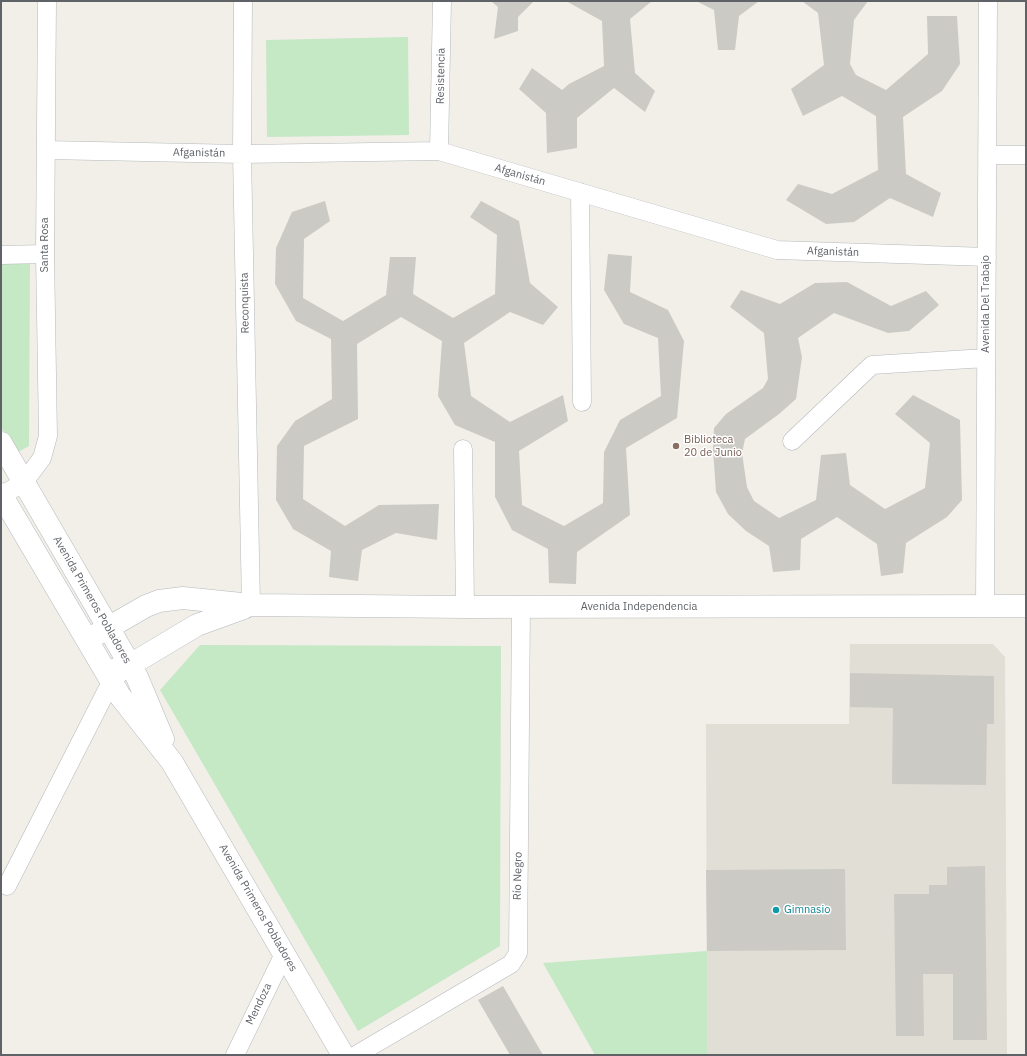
<!DOCTYPE html>
<html>
<head>
<meta charset="utf-8">
<style>
  body { margin:0 }
  #map { position:relative; width:1027px; height:1056px; overflow:hidden; background:#f1efe8; font-family:"IBM Plex Sans",sans-serif }
  canvas { display:block }
  .frame { position:absolute; inset:0; border:2px solid #5f6368; pointer-events:none }
</style>
</head>
<body>
<div id="map">
<canvas width="1027" height="1056"></canvas>
<div class="frame"></div>
</div>
<script>
const ctx = document.querySelector('canvas').getContext('2d');
ctx.lineJoin = 'round';
function paint(path, color) { ctx.fillStyle = color; ctx.fill(path, 'evenodd'); }
const toPath = rows => new Path2D(rows.map(r => 'M' + r).join(''));
function strokePath(path, color, width, dash) { ctx.strokeStyle = color; ctx.lineWidth = width; ctx.lineCap = dash ? 'butt' : 'round'; ctx.setLineDash(dash || []); ctx.stroke(path); }
function write(font, color, halo, rows, align = 'center') {
  ctx.font = font + ' "IBM Plex Sans",sans-serif'; ctx.lineWidth = 3; ctx.setLineDash([]); ctx.textBaseline = 'middle'; ctx.strokeStyle = halo; ctx.fillStyle = color; for (const [text, x, y, turn = 0] of rows) {
    ctx.save(); ctx.translate(x, y); ctx.rotate((+turn || 0) * Math.PI / 180); ctx.textAlign = isNaN(turn) ? turn : align; if (halo) ctx.strokeText(text, 0, 0); ctx.fillText(text, 0, 0); ctx.restore();
  }
}
paint(toPath([
  [850,644,993,644,1005,657,1007,1055,707,1055,706,724,849,724]
]), '#e1ded6');
paint(toPath([
  [408,37,409,135,267,137,266,40],
  [1,263,30,264,29,446,16,453,1,427],
  [200,645,501,646,500,946,358,1031,160,690],
  [707,951,707,1055,595,1055,543,963]
]), '#c5e8c5');
paint(toPath([
  [491,1,534,1,518,17,518,31,494,39,498,7],
  [566,1,652,1,630,19,635,73,655,91,645,112,614,88,577,118,577,148,547,153,546,113,519,89,532,68,562,90,569,84,604,66,602,21],
  [696,1,759,1,739,16,735,50,718,50,714,10],
  [802,1,868,1,854,20,850,64,856,75,886,90,928,54,927,16,957,16,960,64,942,91,903,117,906,174,941,193,933,217,890,198,854,222,826,224,786,200,798,184,832,194,878,170,876,116,842,96,803,116,791,89,824,65,818,13],
  [325,201,330,221,304,239,303,298,343,321,386,295,390,257,416,257,413,294,453,318,495,294,497,235,470,217,481,201,519,221,530,283,558,307,543,325,510,312,464,343,471,396,510,422,563,395,568,421,519,451,522,505,564,526,603,503,604,452,620,420,661,396,658,338,624,324,604,290,608,254,632,256,630,292,668,310,684,341,677,418,626,448,630,515,577,552,576,584,549,583,548,549,512,530,495,497,495,442,455,425,438,396,442,341,401,317,357,344,358,419,304,446,303,499,345,526,379,505,439,504,437,540,396,533,362,550,358,581,329,577,331,551,293,529,276,500,277,446,295,421,332,399,331,339,296,321,275,284,276,248,292,212],
  [847,282,891,306,926,291,939,305,909,331,888,333,834,313,798,338,802,357,796,399,779,414,745,439,742,453,747,487,754,501,779,518,816,500,821,455,846,453,850,485,885,509,925,488,930,443,895,414,913,395,960,420,962,500,947,517,906,543,903,573,881,576,877,544,837,517,801,539,800,570,773,572,769,546,746,531,728,514,716,492,713,449,714,428,726,414,763,388,768,379,764,333,730,307,741,290,780,304,815,283],
  [850,673,994,676,994,724,987,724,986,785,892,784,893,708,850,707],
  [985,866,987,1040,953,1040,953,974,923,974,924,1036,896,1036,894,894,929,894,929,885,947,885,947,867],
  [845,869,846,950,707,951,706,870],
  [503,986,543,1055,510,1055,478,1000]
]), '#cccac5');
const minor = toPath([
  [243,1,242,154,251,605],
  [46,150,242,154,439,151,777,250,987,257],
  [439,151,442,1],
  [987,155,1026,155],
  [580,192,582,402],
  [1,255,45,254],
  [792,441,872,365,986,358],
  [463,449,465,607],
  [1,496,24,482,42,458,48,436,45,254,47,1],
  [985,606,988,1],
  [7,886,111,682,120,673],
  [235,1055,284,954],
  [356,1055,511,964,518,953,521,607]
]);
const tertiary = toPath([
  [1,443,137,677,163,739],
  [1,494,120,696,172,762,343,1055],
  [87,640,146,606,159,601,183,598,251,605,465,607,1026,606],
  [116,669,130,665,197,625,244,608]
]);
strokePath(minor, '#b5b8bc', 19);
strokePath(tertiary, '#b5b8bc', 23);
strokePath(minor, '#fff', 18);
strokePath(tertiary, '#fff', 22);
for (const [x, y, r, color] of [
  [676,446,4,"#8d6e63"],
  [776,910,4,"#0f9aa8"]
]) { const dot = new Path2D(); dot.arc(x, y, r, 0, 2 * Math.PI); ctx.fillStyle = color; ctx.fill(dot); strokePath(dot, '#fff', 1.5); }
write('11px', '#5f6368', '#fff', [
  ["Resistencia",441,76,-89],
  ["Afganistán",199,153,1],
  ["Afganistán",520,175,16],
  ["Santa Rosa",45,245,-90],
  ["Afganistán",833,252,2],
  ["Reconquista",245,303,-91],
  ["Avenida Del Trabajo",986,304,-90],
  ["Avenida Primeros Pobladores",92,600,60],
  ["Avenida Independencia",639,607],
  ["Río Negro",518,876,-89],
  ["Avenida Primeros Pobladores",258,908,60],
  ["Mendoza",259,1004,-64]
]);
write('11px', '#785e54', '#fff', [
  ["Biblioteca",684,440],
  ["20 de Junio",684,453]
], 'left');
write('11px', '#0d838f', '#fff', [
  ["Gimnasio",784,910]
], 'left');
</script>
</body>
</html>
